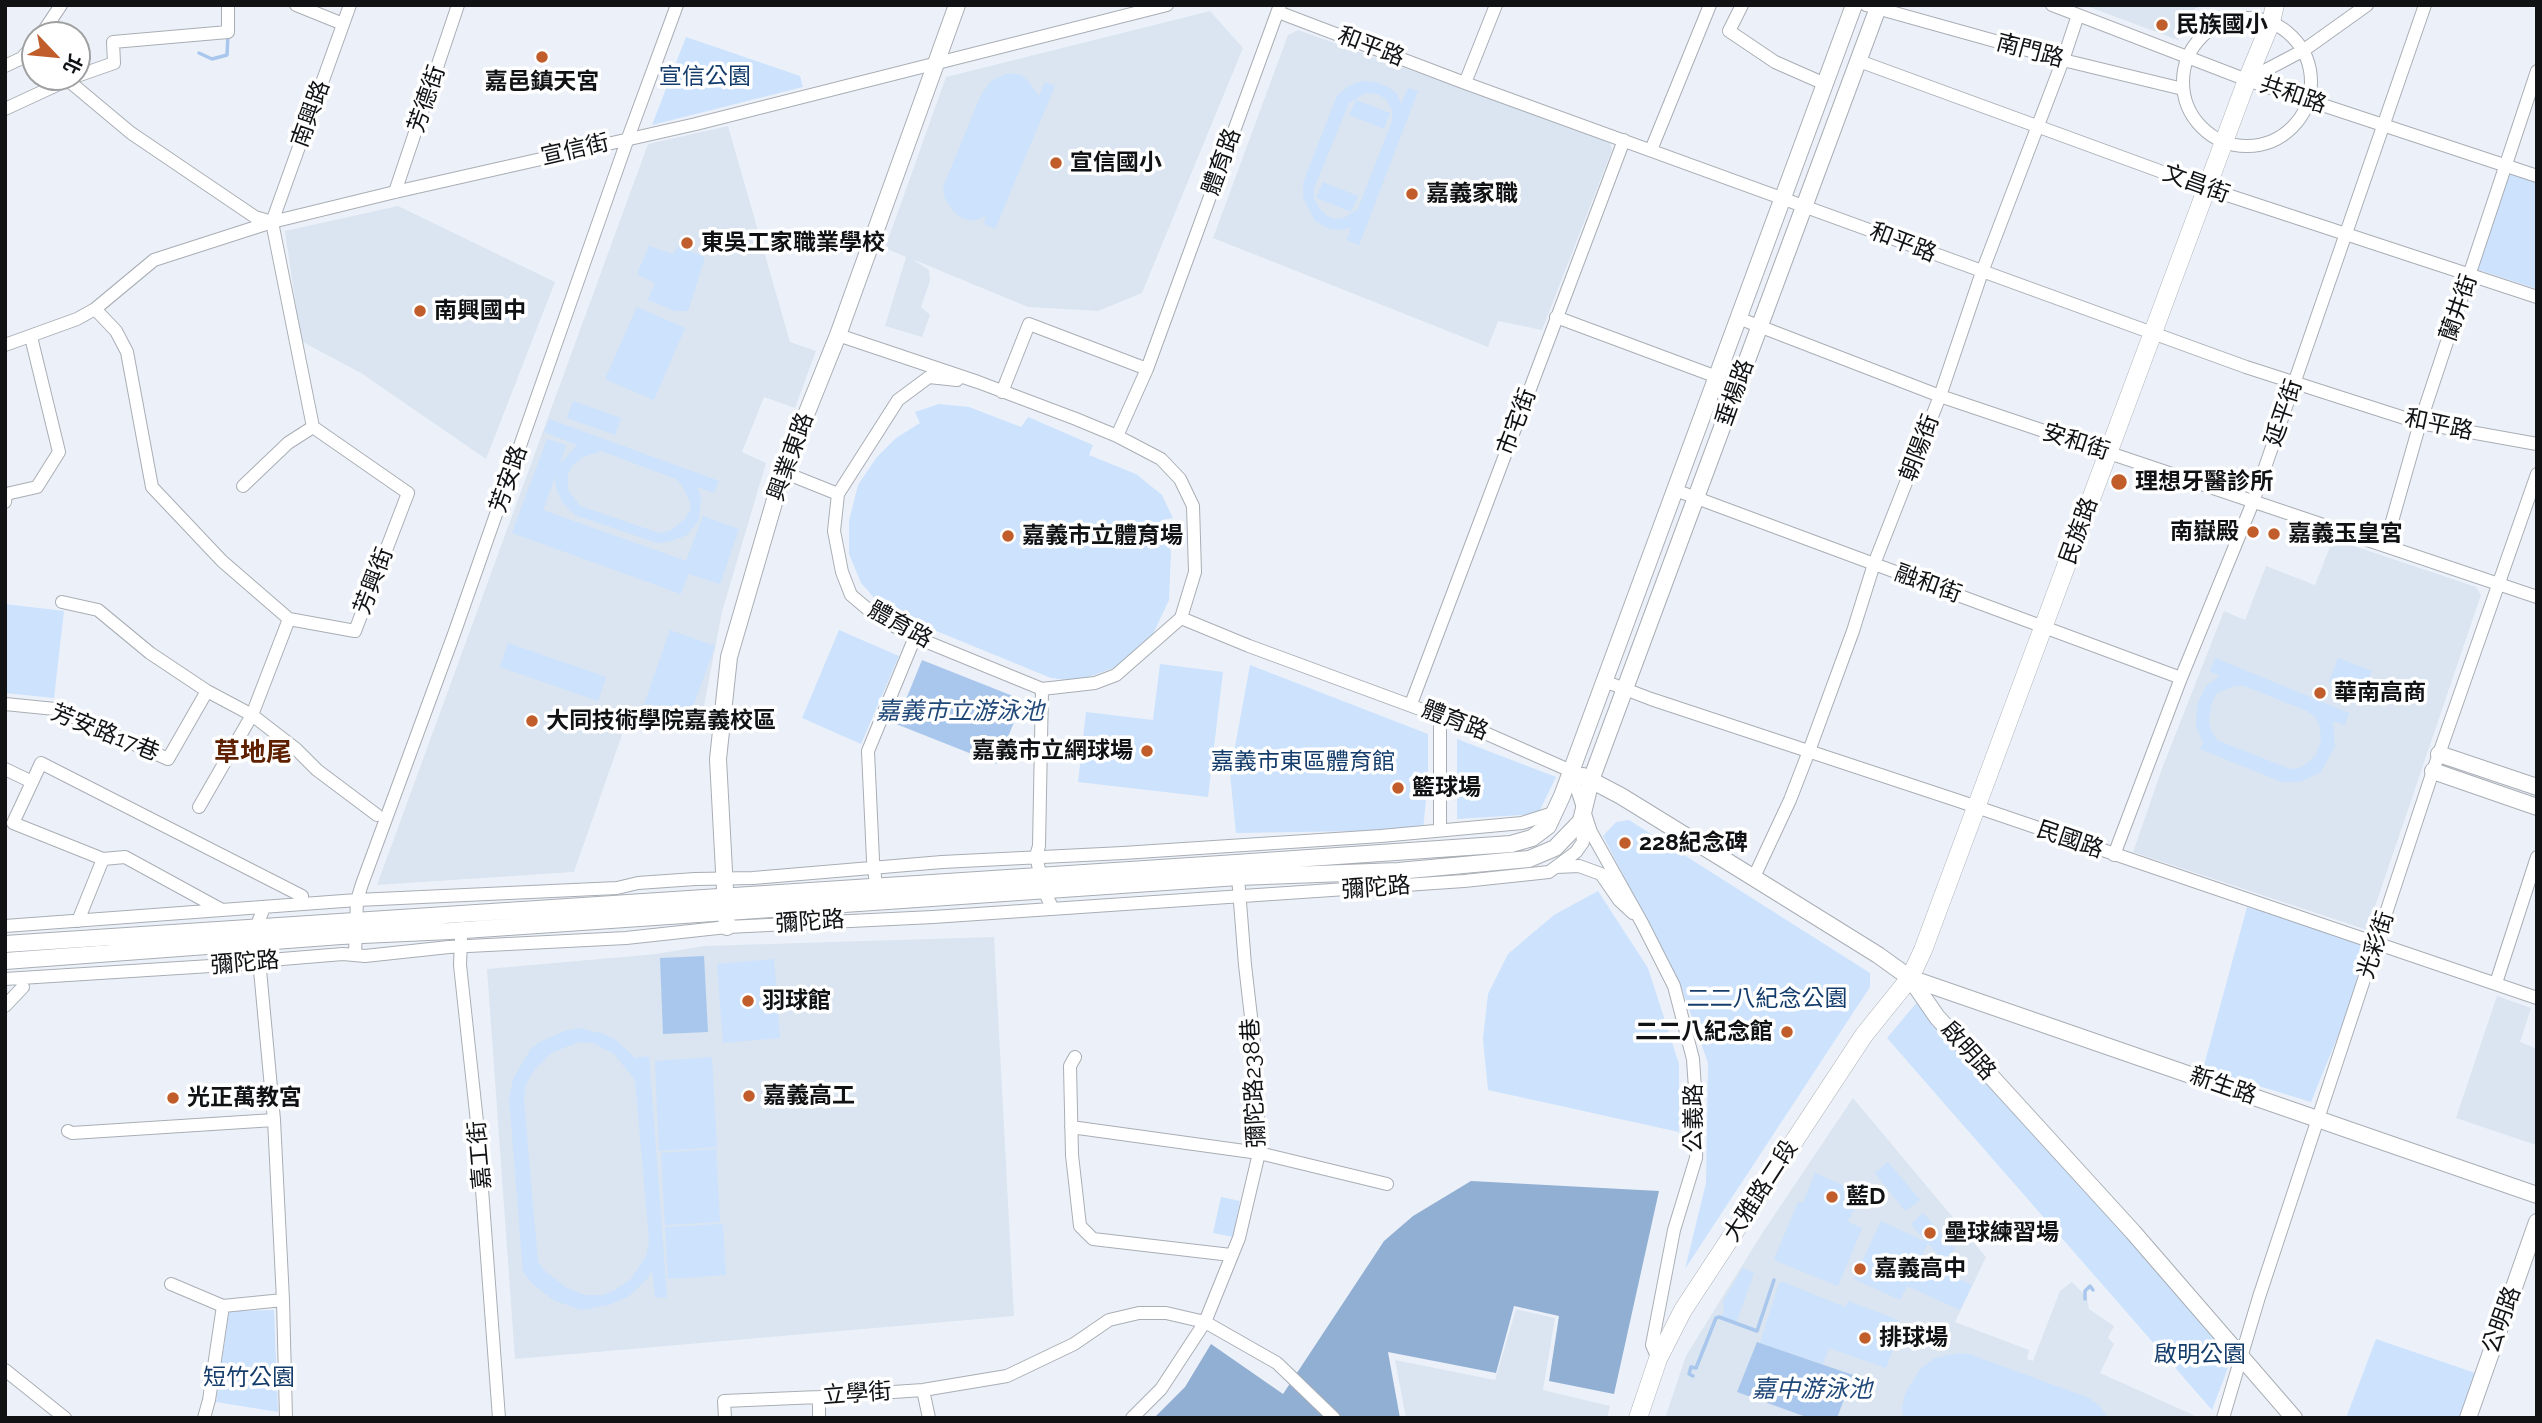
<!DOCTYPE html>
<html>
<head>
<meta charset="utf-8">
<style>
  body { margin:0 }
  #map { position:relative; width:2542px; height:1423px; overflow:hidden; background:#ecf1f9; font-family:Raleway,"Noto Sans TC",sans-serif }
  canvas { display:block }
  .frame { position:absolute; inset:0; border:7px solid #101214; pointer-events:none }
  .north { position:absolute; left:21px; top:21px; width:70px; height:70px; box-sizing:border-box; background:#fff; border:2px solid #9fa0a1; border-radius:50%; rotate:116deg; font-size:19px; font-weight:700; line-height:28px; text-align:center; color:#101214 }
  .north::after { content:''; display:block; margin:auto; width:24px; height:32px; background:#c15c2b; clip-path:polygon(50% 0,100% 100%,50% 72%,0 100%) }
</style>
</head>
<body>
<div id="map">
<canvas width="2542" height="1423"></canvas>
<div class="frame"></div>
<div class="north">北</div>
</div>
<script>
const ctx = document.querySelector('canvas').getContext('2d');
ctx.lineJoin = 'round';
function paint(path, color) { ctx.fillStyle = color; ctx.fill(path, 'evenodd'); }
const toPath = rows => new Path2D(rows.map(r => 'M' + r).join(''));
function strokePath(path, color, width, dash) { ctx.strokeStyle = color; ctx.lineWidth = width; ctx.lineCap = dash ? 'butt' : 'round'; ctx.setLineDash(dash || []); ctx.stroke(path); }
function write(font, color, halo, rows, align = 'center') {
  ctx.font = font + ' Raleway,"Noto Sans TC",sans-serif'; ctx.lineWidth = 7; ctx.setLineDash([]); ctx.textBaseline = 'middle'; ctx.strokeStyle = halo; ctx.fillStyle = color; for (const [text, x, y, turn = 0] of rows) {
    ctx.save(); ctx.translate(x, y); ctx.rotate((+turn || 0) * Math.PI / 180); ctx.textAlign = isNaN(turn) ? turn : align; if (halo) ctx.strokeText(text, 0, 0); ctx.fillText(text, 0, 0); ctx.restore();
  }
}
paint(toPath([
  [2084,5,2202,5,2193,10,2178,40],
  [1210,11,1243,48,1142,293,1098,311,1028,307,912,259,929,270,930,281,921,307,930,315,922,337,885,326,906,257,885,248,946,77],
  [1298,30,1609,141,1612,150,1542,330,1498,321,1488,347,1213,238,1288,35],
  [728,126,790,342,816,351,795,408,764,397,742,452,766,463,722,612,699,732,631,709,574,872,377,885,648,144],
  [398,206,555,282,486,459,361,373,301,341,285,231],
  [2333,539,2476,587,2481,595,2367,930,2133,852,2163,766,2224,611,2245,620,2266,566,2315,585],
  [994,937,1014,1316,515,1359,487,969,656,954,704,946],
  [2497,996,2531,1008,2520,1042,2537,1049,2536,1145,2456,1118],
  [1853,1098,1986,1257,1955,1322,2029,1350,2027,1359,2033,1361,2060,1291,2072,1282,2087,1297,2089,1309,2114,1326,2108,1338,2114,1344,2100,1373,2200,1418,1665,1418,1686,1356,1700,1333,1763,1232],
  [1516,1309,1555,1318,1543,1390,1610,1406,1607,1418,1406,1418,1395,1360,1495,1380]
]), '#dae5f1');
paint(toPath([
  [686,37,800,76,803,87,652,125],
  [1008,73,1021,75,1029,82,1039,96,1045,82,1055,86,995,229,984,224,986,216,974,221,962,218,955,213,945,199,943,187,981,95,991,81],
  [1362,81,1376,82,1388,87,1397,94,1401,104,1408,88,1418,91,1359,245,1347,240,1351,228,1337,230,1327,228,1315,221,1303,197,1303,183,1337,96,1349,86],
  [1365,93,1377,94,1386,99,1392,110,1392,121,1358,209,1346,217,1336,219,1327,216,1320,209,1314,199,1314,188,1349,103],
  [1356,100,1390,113,1384,129,1349,115],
  [2509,172,2537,181,2537,289,2476,269],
  [1323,182,1358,196,1351,212,1316,198],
  [649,246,673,254,678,247,705,257,688,311,675,311,648,300,655,283,637,274],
  [637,307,685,328,654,400,605,379],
  [573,401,621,418,615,435,567,418],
  [939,404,969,407,1021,427,1028,417,1093,445,1089,455,1136,474,1162,495,1173,518,1161,520,1171,552,1169,600,1153,634,1122,665,1077,681,1051,678,885,610,861,583,849,554,849,521,858,485,876,458,896,438,920,423,915,412],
  [549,419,719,481,714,493,697,487,701,497,699,520,687,535,668,542,657,543,575,515,563,503,559,495,555,484,556,474,543,510,686,561,703,516,739,529,720,584,688,574,681,594,512,533,547,439,566,445,560,464,577,445,544,432],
  [601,451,676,479,682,485,689,500,691,508,686,518,670,531,659,533,580,506,568,490,568,474,572,466,581,458],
  [5,604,64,611,54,698,5,693],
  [670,630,715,646,686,726,642,710],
  [839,630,899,656,861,744,802,718],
  [508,643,606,677,598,701,500,667],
  [2215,658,2349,713,2345,725,2333,721,2335,746,2321,772,2300,782,2282,782,2200,749,2203,743,2196,725,2197,704,2206,686,2220,676,2210,671],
  [2234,686,2244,686,2307,711,2315,717,2320,727,2321,740,2316,755,2309,762,2299,768,2290,769,2217,740,2211,731,2209,720,2212,702,2217,693],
  [2338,658,2372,671,2364,695,2329,682],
  [1160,664,1223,672,1208,797,1078,782,1086,712,1153,720],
  [1250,665,1428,734,1428,780,1423,830,1236,833,1230,774],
  [1457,739,1556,777,1538,814,1457,819],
  [1629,820,1870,973,1870,987,1685,1269,1706,1183,1708,1063,1682,989,1603,836,1616,822],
  [1598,891,1648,968,1679,1064,1679,1132,1488,1090,1483,1039,1488,994,1508,954,1554,915],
  [2247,907,2376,943,2311,1102,2203,1069],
  [774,959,780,1038,723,1043,717,964],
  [1918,1001,2234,1352,2212,1410,1887,1038],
  [579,1028,604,1034,616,1040,635,1058,649,1056,667,1297,655,1298,652,1270,647,1279,629,1296,609,1305,581,1310,553,1300,532,1283,523,1272,509,1098,513,1079,530,1050,540,1042,565,1031],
  [579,1042,593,1043,614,1054,635,1080,649,1241,646,1256,631,1279,615,1290,604,1295,585,1295,567,1288,546,1272,538,1262,524,1101,526,1084,534,1070,551,1053],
  [712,1057,717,1147,659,1151,655,1061],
  [716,1149,720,1222,665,1225,661,1153],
  [1888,1162,1920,1200,1905,1211,1875,1173],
  [1815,1173,1861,1193,1848,1222,1862,1228,1838,1286,1774,1260,1798,1202,1803,1203],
  [1221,1197,1240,1201,1233,1237,1213,1233],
  [1923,1213,1955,1249,1943,1260,1928,1243,1919,1261,1972,1285,1960,1310,1907,1286,1900,1300,1854,1279,1881,1221,1926,1242,1911,1224],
  [723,1224,726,1275,668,1279,665,1227],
  [1743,1268,1754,1273,1736,1323,1722,1318,1724,1311,1723,1301],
  [1783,1282,1845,1307,1848,1301,1898,1320,1901,1328,1886,1368,1829,1348,1823,1364,1760,1343,1779,1283],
  [274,1310,278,1412,216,1402,229,1311],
  [2376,1339,2481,1375,2463,1418,2346,1418],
  [1959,1353,1969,1354,2089,1398,2099,1406,2108,1418,1904,1418,1902,1408,1905,1394,1920,1369,1935,1358]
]), '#cce2fd');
paint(toPath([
  [1471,1181,1659,1191,1614,1394,1549,1381,1559,1316,1514,1306,1496,1373,1388,1352,1400,1418,1154,1418,1185,1387,1211,1344,1283,1394,1384,1241,1413,1216]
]), '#91afd3');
paint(toPath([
  [922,660,1023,700,997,764,896,724],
  [704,956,708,1032,663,1034,660,958],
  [1757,1342,1853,1375,1837,1418,1809,1418,1737,1392]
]), '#a9c7ec');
strokePath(toPath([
  [199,53,212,59,227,55,228,34],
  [2085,1299,2085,1291,2090,1286,2093,1290],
  [1693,1376,1689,1374,1691,1367,1696,1368,1716,1318,1719,1317,1757,1331,1774,1280]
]), '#a9c7ec', 3.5);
const minor = toPath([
  [296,5,343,24],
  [1742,5,1729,31,1775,62,1825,84],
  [1866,5,2063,60,2183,89],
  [2052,5,2247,80,2537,176],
  [1278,12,1465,83,2246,367,2420,423,2537,444],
  '2183 82a64 64 0 1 1 128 0a64 64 0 1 1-128 0Z',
  [41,35,61,5],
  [1859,61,2206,188,2537,297],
  [5,66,22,58,35,43],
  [77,76,114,63,113,42,228,32,228,5],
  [64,77,131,133,255,217,272,222],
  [2247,80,2304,50,2367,5],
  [1465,83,1496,5],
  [5,109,72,78],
  [1651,150,1710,5],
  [395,192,458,5],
  [272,222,350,5],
  [95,309,116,331,127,352,152,487,222,561,289,619,355,631,408,493,313,427,272,222],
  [1556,317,1717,377],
  [1738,318,1940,396,2537,597],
  [838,335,978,382,1076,419,1117,436,1161,459,1180,479,1193,506,1195,572,1181,618,1249,646,1485,733,1571,771,1591,832,1642,923,1674,986,1693,1059,1697,1119,1696,1158,1674,1230,1652,1345,1658,1359],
  [5,345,77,319,95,309,154,260,272,222,395,192,696,124,1167,5],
  [957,380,929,377,898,400,838,494,834,531,842,572,851,595,877,617,915,637,1042,689,1095,683,1116,675,1181,618],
  [1002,392,1029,324,1147,369],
  [1117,436,1147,369,1280,5],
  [783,472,838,494],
  [243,486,288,443,313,427],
  [1675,490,2181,678],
  [5,502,6,494,37,487,59,452,31,337],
  [2385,546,2420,423,2537,71],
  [62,602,98,610,150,653,207,691,252,715,296,749,317,770,377,815],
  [1604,681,1651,699,1959,801,2537,998],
  [1042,689,1039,846,1036,856,1044,891,1053,909],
  [5,704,55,709,168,759,207,691],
  [1411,704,1624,140],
  [5,769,32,782],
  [199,807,252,715,289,619],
  [1440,829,1440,716],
  [2114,855,2181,678,2253,502,2425,5],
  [103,859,125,857,222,910],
  [1556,867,1579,866,1601,874,1619,900,1633,913],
  [1754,877,1790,800,1809,751,1853,631,1874,564,1940,396,1982,272,2063,60,2078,15],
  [877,893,873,860,868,751,915,637],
  [264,908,256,927,274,1120,283,1300,286,1418],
  [78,921,103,859,13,823,41,763,302,896],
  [5,926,357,900,617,888,638,883,695,879,753,878,942,862,1123,853,1381,836,1522,823,1553,813],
  [461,939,460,965,477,1122,499,1418],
  [355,955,357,900,362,884,454,634,628,138,677,5],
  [5,979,258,963,282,959,343,954,365,956,449,947,626,938,727,927,933,917,1464,881,1549,872,1576,852,1583,842,1581,821],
  [2496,983,2537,857],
  [5,1006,23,987],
  [1075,1057,1070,1066,1072,1155,1080,1226,1093,1239,1231,1255],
  [1071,1127,1259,1153,1387,1184],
  [68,1131,72,1133,274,1120],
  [171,1284,223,1306],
  [5,1370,65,1418],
  [923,1390,929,1418],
  [204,1418,209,1400,223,1306,283,1300],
  [725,1418,724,1401,819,1397,923,1390,1007,1376,1074,1344,1109,1320,1139,1313,1166,1313,1205,1322,1277,1363,1334,1418],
  [819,1418,819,1397],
  [1132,1418,1161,1389,1205,1322,1239,1238,1259,1153,1256,1060,1245,965,1238,877],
  [2223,1418,2259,1297,2433,771,2537,474]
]);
const tertiary = toPath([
  [2439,754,2537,787],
  [2433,771,2537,807],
  [1583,776,1621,796,1746,873,1878,955,1910,978,1937,1017,2133,1232,2294,1418],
  [727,927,718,759,729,657,783,472,838,335,957,5],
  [5,944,1236,863,1511,844,1532,838,1548,826,1562,796,1854,5],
  [5,961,341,936,450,931,1238,877,1398,871,1529,859,1555,848,1581,821,1591,780,1879,5],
  [1910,978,2537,1195],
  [2468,1418,2537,1222]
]);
const secondary = toPath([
  [1638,1418,1658,1359,1683,1310,1864,1035,1910,978,1923,950,2247,80,2271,22,2275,5]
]);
strokePath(minor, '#a9aeb5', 14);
strokePath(tertiary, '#a9aeb5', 18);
strokePath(secondary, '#a9aeb5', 19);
strokePath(minor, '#fff', 12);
strokePath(tertiary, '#fff', 16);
strokePath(secondary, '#fff', 18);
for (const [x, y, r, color] of [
  [2162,25,7,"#c15c2b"],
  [542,57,7,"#c15c2b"],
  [1056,163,7,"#c15c2b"],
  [1412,194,7,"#c15c2b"],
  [687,243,7,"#c15c2b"],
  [420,311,7,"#c15c2b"],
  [2119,482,9,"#c15c2b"],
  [2253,532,7,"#c15c2b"],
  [2274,534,7,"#c15c2b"],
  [1008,536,7,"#c15c2b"],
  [2320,693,7,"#c15c2b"],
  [532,721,7,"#c15c2b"],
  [1147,751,7,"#c15c2b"],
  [1398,788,7,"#c15c2b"],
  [1625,843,7,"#c15c2b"],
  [748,1001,7,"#c15c2b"],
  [1787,1032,7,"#c15c2b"],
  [749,1096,7,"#c15c2b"],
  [173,1098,7,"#c15c2b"],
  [1832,1197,7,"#c15c2b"],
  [1930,1233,7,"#c15c2b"],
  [1860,1269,7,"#c15c2b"],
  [1865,1338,7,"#c15c2b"]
]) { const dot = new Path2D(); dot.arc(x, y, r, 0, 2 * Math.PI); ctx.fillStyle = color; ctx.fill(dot); strokePath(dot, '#fff', 2.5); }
write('bold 23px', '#101214', '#fff', [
  ["民族國小",2176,25],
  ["嘉邑鎮天宮",542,82,"center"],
  ["宣信國小",1070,163],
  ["嘉義家職",1426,194],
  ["東吳工家職業學校",701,243],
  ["南興國中",434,311],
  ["理想牙醫診所",2135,482],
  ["南嶽殿",2239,532,"right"],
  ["嘉義玉皇宮",2288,534],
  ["嘉義市立體育場",1022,536],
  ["華南高商",2334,693],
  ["大同技術學院嘉義校區",546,721],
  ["嘉義市立網球場",1133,751,"right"],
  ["籃球場",1412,788],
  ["228紀念碑",1639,843],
  ["羽球館",762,1001],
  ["二二八紀念館",1773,1032,"right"],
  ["嘉義高工",763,1096],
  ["光正萬教宮",187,1098],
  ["藍D",1846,1197],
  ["壘球練習場",1944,1233],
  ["嘉義高中",1874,1269],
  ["排球場",1879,1338]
], 'left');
write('23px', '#101214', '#fff', [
  ["和平路",1371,47,21],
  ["南門路",2030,51,15],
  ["共和路",2293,95,19],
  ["芳德街",427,99,-71],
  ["南興路",311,114,-70],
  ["宣信街",575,150,-13],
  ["體育路",1222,162,-70],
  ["文昌街",2196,184,20],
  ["和平路",1903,243,21],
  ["蘭井街",2459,308,-71],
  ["垂楊路",1735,393,-70],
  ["延平街",2284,413,-71],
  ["市宅街",1517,422,-69],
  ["和平路",2439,425,12],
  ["安和街",2076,442,18],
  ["朝陽街",1920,448,-69],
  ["興業東路",791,457,-70],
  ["芳安路",509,479,-71],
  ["民族路",2079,531,-70],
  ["芳興街",374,581,-69],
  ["融和街",1928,584,20],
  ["體育路",900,625,29],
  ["體育路",1455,721,21],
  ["芳安路17巷",105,733,22],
  ["民國路",2070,840,19],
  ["彌陀路",1376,888,-4],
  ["彌陀路",810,922,-4],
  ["光彩街",2376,945,-72],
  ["彌陀路",245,963,-5],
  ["啟明路",1968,1051,48],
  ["彌陀路238巷",1254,1083,-93],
  ["新生路",2223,1086,19],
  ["公義路",1694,1118,-90],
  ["嘉工街",480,1155,-95],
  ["大雅路二段",1761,1191,-57],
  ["公明路",2502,1320,-70],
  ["立學街",857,1394,-4]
]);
write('23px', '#143d6c', '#fff', [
  ["宣信公園",705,77],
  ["嘉義市東區體育館",1303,762],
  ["二二八紀念公園",1767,999],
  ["啟明公園",2200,1355],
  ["短竹公園",249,1378]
]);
write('italic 24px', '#204878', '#fff', [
  ["嘉義市立游泳池",960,712],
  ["嘉中游泳池",1812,1390]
]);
write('bold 26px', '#5f2000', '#fff', [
  ["草地尾",253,753]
]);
</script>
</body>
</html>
